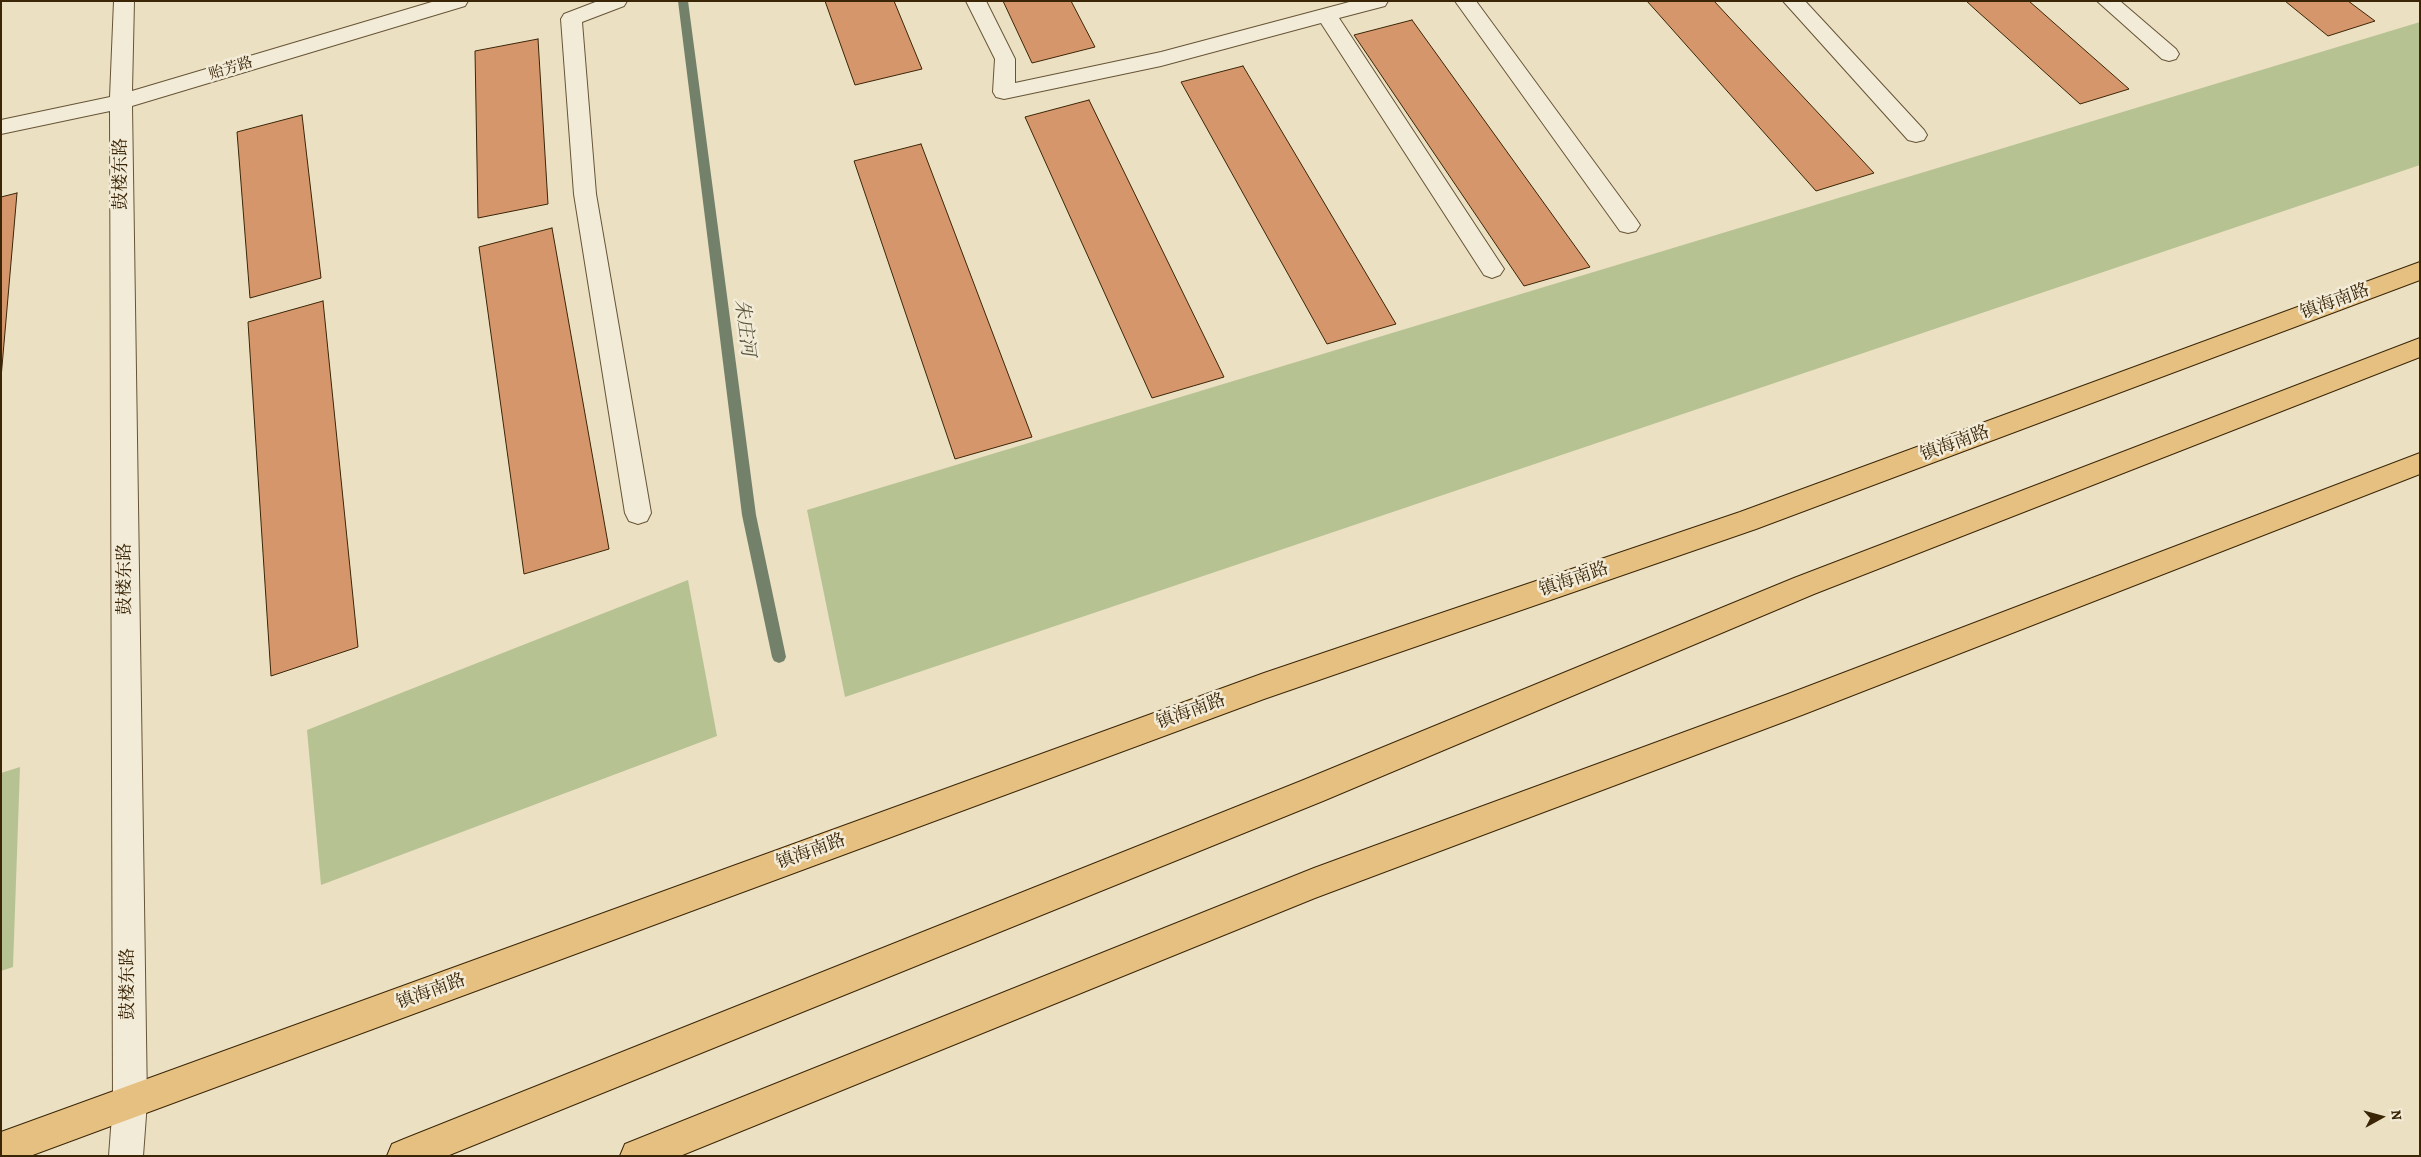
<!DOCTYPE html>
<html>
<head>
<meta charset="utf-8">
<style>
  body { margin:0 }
  #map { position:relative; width:2421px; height:1157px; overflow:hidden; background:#ebe0c2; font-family:Alegreya,serif }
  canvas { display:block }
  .frame { position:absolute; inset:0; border:2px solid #3a2507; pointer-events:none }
  .north { position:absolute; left:2356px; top:1092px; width:50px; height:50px; -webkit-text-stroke:4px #f2ebd7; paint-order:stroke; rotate:83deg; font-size:14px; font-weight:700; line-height:20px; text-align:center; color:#3a2507 }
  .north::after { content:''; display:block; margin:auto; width:18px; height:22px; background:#3a2507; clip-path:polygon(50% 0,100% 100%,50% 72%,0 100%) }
</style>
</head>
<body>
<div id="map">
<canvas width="2421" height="1157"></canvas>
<div class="frame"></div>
<div class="north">N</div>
</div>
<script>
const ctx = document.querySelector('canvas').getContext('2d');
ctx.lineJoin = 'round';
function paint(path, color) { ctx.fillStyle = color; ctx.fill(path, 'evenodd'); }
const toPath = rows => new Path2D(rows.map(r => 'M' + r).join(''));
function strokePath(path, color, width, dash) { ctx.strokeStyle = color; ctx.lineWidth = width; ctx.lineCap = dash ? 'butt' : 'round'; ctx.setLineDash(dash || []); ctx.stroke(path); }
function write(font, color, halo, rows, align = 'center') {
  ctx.font = font + ' Alegreya,"Noto Serif SC",serif'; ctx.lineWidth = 5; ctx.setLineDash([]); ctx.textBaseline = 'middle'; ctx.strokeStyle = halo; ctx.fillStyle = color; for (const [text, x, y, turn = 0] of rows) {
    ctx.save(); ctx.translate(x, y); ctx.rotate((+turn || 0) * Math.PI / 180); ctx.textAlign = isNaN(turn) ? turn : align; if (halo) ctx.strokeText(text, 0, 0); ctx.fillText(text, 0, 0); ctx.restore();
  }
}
paint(toPath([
  [2420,22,2420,165,845,697,807,510],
  [688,580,717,736,321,885,307,730],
  [20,767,13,967,1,971,1,773]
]), '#b7c293');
paint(toPath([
  [678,1,688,1,756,515,786,657,784,661,779,663,774,661,772,657,742,515,678,1]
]), '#73816b');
const building = toPath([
  [825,1,894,1,922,69,855,85,825,1],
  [1003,1,1071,1,1095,47,1032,63,1003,1],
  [1647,1,1714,1,1874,173,1816,191,1647,1],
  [1966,1,2029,1,2129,89,2080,104,1966,1],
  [2285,1,2348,1,2375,21,2328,36,2285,1],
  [1412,20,1590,267,1524,286,1354,35,1412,20],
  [538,39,548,204,478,218,475,51,538,39],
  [1243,66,1396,324,1327,344,1181,82,1243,66],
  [1089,100,1224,377,1152,398,1025,117,1089,100],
  [302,115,321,278,250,298,237,132,302,115],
  [921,144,1032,437,955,459,854,161,921,144],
  [17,193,1,378,1,197,17,193],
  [552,228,609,549,524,574,479,247,552,228],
  [323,301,358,647,271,676,248,322,323,301]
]);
paint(building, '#d6966b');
strokePath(building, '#3a2507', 1);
const minor = toPath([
  [114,1,134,1,132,91,435,1,468,1,465,6,132,106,147,1102,143,1156,109,1156,113,1102,110,111,1,134,1,120,110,97,114,1],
  [598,1,627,1,624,6,582,22,596,194,651,513,647,521,638,524,629,521,625,513,574,194,561,19,564,14,598,1],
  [966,1,986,1,1015,59,1015,83,1161,52,1353,1,1388,1,1385,6,1339,18,1504,269,1500,275,1492,278,1484,275,1321,23,1161,66,1004,99,996,97,993,92,995,59,966,1],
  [1455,1,1476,1,1636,219,1640,225,1636,231,1628,233,1620,231,1455,1],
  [1783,1,1805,1,1924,130,1927,135,1924,140,1916,142,1908,140,1783,1],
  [2097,1,2120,1,2176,49,2179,54,2176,59,2169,61,2162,59,2097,1]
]);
const highway = toPath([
  [2420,262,2420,280,1756,529,1264,699,30,1156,1,1156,1,1132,1264,673,1740,512,2420,262],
  [2420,338,2420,357,1814,594,1323,801,447,1156,387,1156,392,1144,404,1139,1301,781,1794,578,2420,338],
  [2420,453,2420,474,1802,715,1315,898,680,1156,620,1156,625,1144,1314,868,1788,694,2420,453]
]);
strokePath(minor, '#665436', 2);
strokePath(highway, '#3a2507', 2);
paint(minor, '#f2ebd7');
paint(highway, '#e6c081');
write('15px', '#3a2507', '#f2ebd7', [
  ["贻芳路",231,69,-17]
]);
write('18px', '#3a2507', '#f2ebd7', [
  ["鼓楼东路",122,174,-90],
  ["镇海南路",2335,302,-20],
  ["镇海南路",1955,444,-20],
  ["鼓楼东路",126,579,-90],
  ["镇海南路",1574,580,-19],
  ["镇海南路",1191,712,-20],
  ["镇海南路",811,852,-20],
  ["鼓楼东路",129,984,-90],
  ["镇海南路",431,992,-20]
]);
write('italic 19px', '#565339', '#f2ebd7', [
  ["朱庄河",744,328,83]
]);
</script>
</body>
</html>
